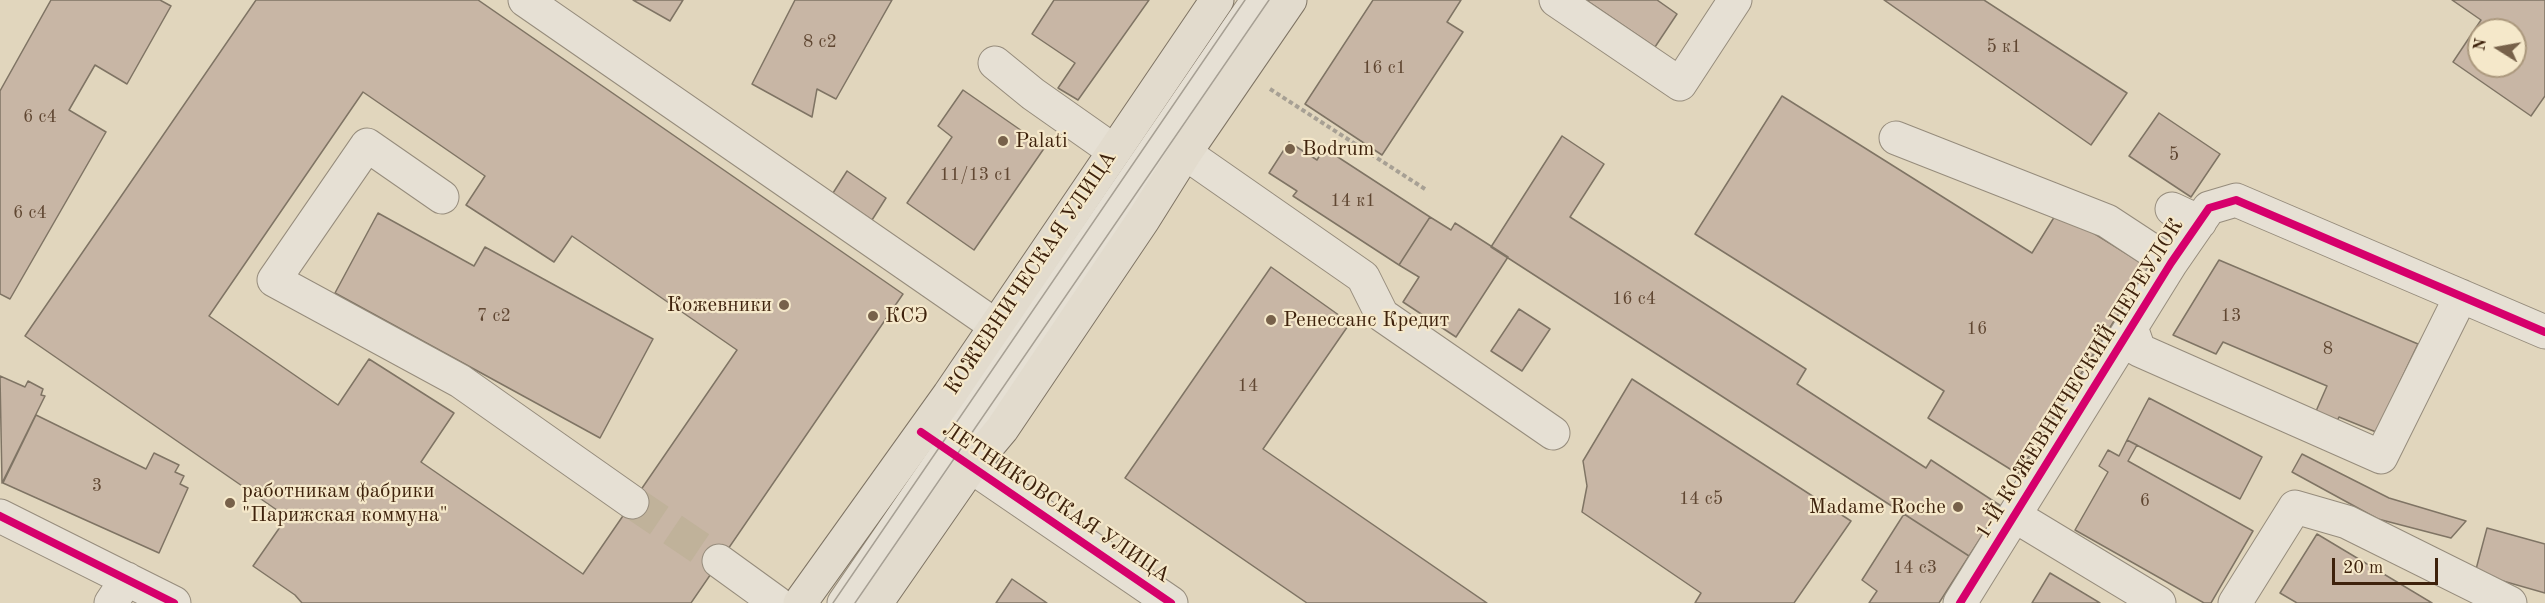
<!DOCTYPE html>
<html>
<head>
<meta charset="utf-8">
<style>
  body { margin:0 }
  #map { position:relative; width:2545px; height:603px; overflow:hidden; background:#e1d6bd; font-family:"Old Standard TT",serif }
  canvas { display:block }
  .north { position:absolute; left:2467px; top:18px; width:60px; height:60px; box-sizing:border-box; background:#f5e8ca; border:2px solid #ac997e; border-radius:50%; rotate:281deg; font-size:16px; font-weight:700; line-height:24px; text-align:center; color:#3e220c }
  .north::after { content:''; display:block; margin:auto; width:21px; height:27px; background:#77614a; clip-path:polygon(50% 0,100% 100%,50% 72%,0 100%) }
  .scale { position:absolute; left:2332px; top:558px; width:106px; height:27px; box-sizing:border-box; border:3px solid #3e220c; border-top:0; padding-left:8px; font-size:18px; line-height:21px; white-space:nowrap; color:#3e220c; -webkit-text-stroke:4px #f5e8ca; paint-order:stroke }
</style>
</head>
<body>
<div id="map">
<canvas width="2545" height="603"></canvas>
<div class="north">N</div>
<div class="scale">20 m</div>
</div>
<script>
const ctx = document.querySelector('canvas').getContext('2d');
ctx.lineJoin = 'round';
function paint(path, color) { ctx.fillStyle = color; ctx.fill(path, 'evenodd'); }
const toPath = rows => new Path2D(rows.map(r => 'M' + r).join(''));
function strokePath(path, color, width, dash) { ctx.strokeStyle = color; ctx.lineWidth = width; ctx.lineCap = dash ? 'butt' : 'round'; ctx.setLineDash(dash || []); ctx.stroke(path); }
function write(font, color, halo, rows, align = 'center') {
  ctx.font = font + ' "Old Standard TT",serif'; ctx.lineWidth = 4.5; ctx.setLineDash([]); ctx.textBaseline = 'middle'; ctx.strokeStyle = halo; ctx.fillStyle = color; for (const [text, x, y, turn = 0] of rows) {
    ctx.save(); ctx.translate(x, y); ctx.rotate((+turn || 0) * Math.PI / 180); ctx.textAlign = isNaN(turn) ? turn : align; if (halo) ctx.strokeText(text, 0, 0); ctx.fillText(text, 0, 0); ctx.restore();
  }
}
const building = toPath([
  [51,0,160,0,171,6,127,84,95,65,69,110,106,132,10,299,0,294,0,91,51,0],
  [256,0,478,0,903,294,691,603,302,603,295,595,253,566,287,517,25,336,256,0],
  [363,92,485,176,466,205,554,262,572,236,737,350,583,574,421,462,454,413,369,359,338,405,209,316,363,92],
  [633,0,683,0,670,21,633,0],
  [795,0,892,0,836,99,817,89,812,117,752,84,795,0],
  [1054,0,1149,0,1078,100,1058,88,1075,63,1032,34,1054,0],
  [1373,0,1461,0,1447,22,1463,32,1382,155,1305,104,1373,0],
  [1586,0,1657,0,1677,14,1655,47,1586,0],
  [1884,0,1984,0,2127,93,2091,145,1884,0],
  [2452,0,2545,0,2545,96,2531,116,2453,62,2481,20,2452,0],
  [2479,30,2515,30,2515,66,2479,66,2479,30],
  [963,90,1045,147,974,250,907,203,952,137,938,126,963,90],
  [1782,96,2032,253,2058,211,2148,267,2018,474,1928,418,1944,391,1695,234,1782,96],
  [2159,113,2220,154,2191,197,2129,156,2159,113],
  [1562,136,1604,164,1570,217,1806,369,1797,384,1926,468,1931,460,2001,506,1969,556,1491,247,1562,136],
  [1289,142,1317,160,1324,148,1430,217,1399,265,1293,196,1297,191,1269,173,1289,142],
  [847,171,886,198,872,220,833,193,847,171],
  [378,213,474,266,485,247,653,339,600,438,335,293,378,213],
  [1430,217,1451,230,1455,223,1508,257,1456,337,1403,302,1419,277,1399,265,1430,217],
  [2219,260,2418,344,2376,432,2339,417,2334,427,2313,418,2327,386,2223,342,2216,354,2173,335,2219,260],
  [1271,267,1350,323,1263,449,1487,603,1307,603,1125,478,1271,267],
  [1519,309,1550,329,1522,371,1491,351,1519,309],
  [0,376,25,387,28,381,43,389,41,395,45,396,2,483,0,376],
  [1632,379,1851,521,1794,603,1695,603,1701,593,1582,512,1587,486,1583,461,1632,379],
  [2149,398,2262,457,2240,499,2127,440,2149,398],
  [36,415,146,469,154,453,179,465,175,472,184,476,180,484,188,488,159,553,3,483,36,415],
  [2127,440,2137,445,2128,461,2253,531,2211,603,2204,603,2075,530,2108,472,2099,466,2108,450,2119,456,2127,440],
  [2302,454,2389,498,2466,521,2451,538,2378,519,2292,472,2302,454],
  [1904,514,1969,556,1939,603,1869,603,1877,591,1862,580,1904,514],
  [2487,528,2545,544,2545,593,2475,573,2487,528],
  [2317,534,2432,603,2297,603,2280,593,2317,534],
  [2050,573,2100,603,2032,603,2050,573],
  [1012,579,1047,603,996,603,1012,579]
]);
paint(building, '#c8b6a5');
strokePath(building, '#7f7464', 1.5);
strokePath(toPath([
  [632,502,719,561]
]), '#c0b29a', 33, [33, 16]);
const minor = toPath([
  [525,0,996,326],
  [1556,0,1680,84,1735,0],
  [995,63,1033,94,1114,151],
  [1896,138,2107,221,2171,263],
  [1185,153,1363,277,1382,315,1553,433],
  [442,197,367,145,274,280,460,381,632,502],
  [2172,209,2200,222],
  [2132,330,2139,350,2381,457,2461,296],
  [947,450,1171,603],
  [0,516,174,603],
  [2015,516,2159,603],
  [719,561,777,603],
  [111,603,127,579],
  [844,603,1258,0],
  [1960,603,2171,263,2209,208,2236,200,2545,332],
  [2235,603,2295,507,2347,522,2510,603]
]);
const major = toPath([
  [800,603,949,395,1217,0],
  [876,603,971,466,1002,429,1143,220,1185,153,1290,0]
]);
strokePath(minor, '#968c7c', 35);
strokePath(major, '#7f7464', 35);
strokePath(toPath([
  [1270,89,1425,189]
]), '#a7a094', 4, [4.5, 3]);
strokePath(minor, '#e6e0d4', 33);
strokePath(major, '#e2dbcd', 33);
strokePath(toPath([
  [833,603,1245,0],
  [855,603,1269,0]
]), '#a7a094', 1.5);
strokePath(toPath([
  [921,432,1171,603],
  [0,516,174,603],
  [1960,603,2171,263,2209,208,2236,200,2545,332]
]), '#d6006c', 8);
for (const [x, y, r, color] of [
  [1003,141,6,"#77614a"],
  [1290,149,6,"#77614a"],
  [784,305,6,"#77614a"],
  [873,316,6,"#77614a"],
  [1271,320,6,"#77614a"],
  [230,503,6,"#77614a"],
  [1958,507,6,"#77614a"]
]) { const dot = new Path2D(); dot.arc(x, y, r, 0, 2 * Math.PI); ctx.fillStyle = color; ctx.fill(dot); strokePath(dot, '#f5e8ca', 2); }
write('18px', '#604732', null, [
  ["8 с2",820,42],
  ["5 к1",2004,47],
  ["16 с1",1384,68],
  ["6 с4",40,117],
  ["5",2174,155],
  ["11/13 с1",976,175],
  ["14 к1",1353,201],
  ["6 с4",30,213],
  ["16 с4",1634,299],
  ["7 с2",494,316],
  ["13",2231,316],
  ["16",1977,329],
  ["8",2328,349],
  ["14",1248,386],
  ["3",97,486],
  ["14 с5",1701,499],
  ["6",2145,501],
  ["14 с3",1915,568]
]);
write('21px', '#3e220c', '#f5e8ca', [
  ["Palati",1015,141],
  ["Bodrum",1302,149],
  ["Кожевники",772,305,"right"],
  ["КСЭ",885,316],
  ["Ренессанс Кредит",1283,320],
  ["работникам фабрики",242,491],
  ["\"Парижская коммуна\"",242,515],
  ["Madame Roche",1946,507,"right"]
], 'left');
write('21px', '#3e220c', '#f5e8ca', [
  ["КОЖЕВНИЧЕСКАЯ УЛИЦА",1031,273,-56],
  ["1-Й КОЖЕВНИЧЕСКИЙ ПЕРЕУЛОК",2080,379,-58],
  ["ЛЕТНИКОВСКАЯ УЛИЦА",1056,503,34]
]);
</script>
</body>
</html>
